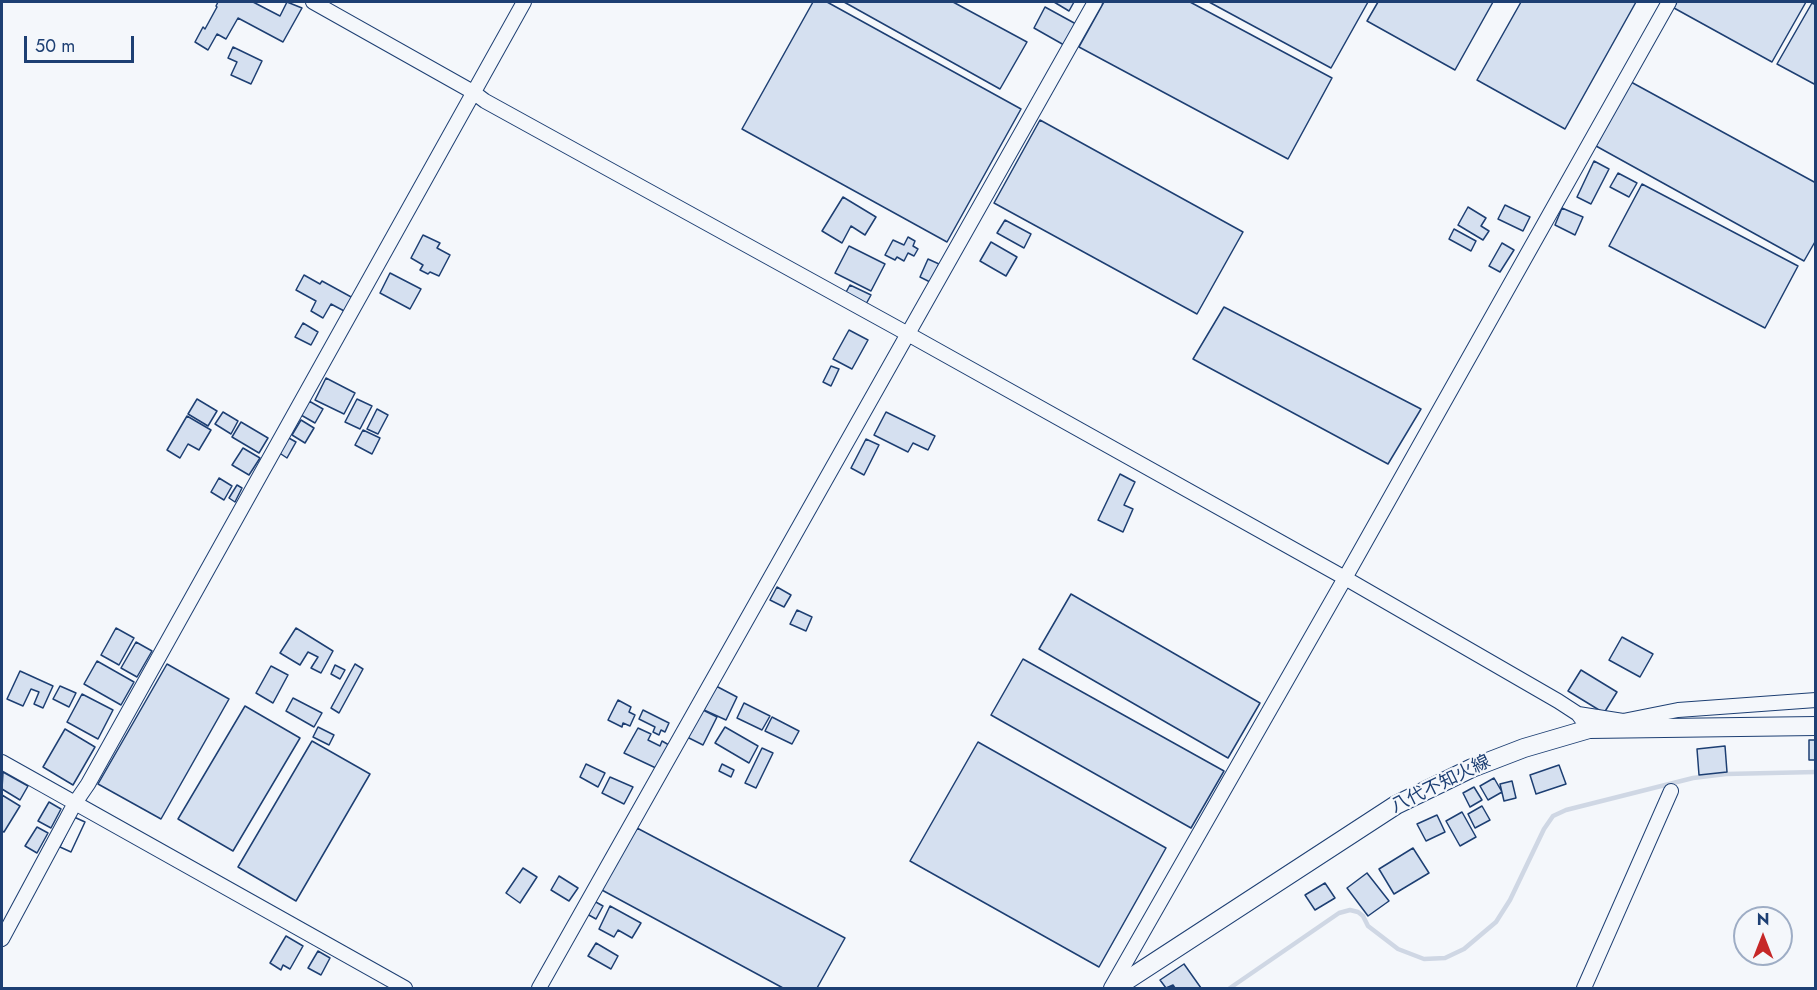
<!DOCTYPE html>
<html>
<head>
<meta charset="utf-8">
<style>
  body { margin:0 }
  #map { position:relative; width:1817px; height:990px; overflow:hidden; background:#f4f7fb; font-family:Jost,sans-serif }
  canvas { display:block }
  .frame { position:absolute; inset:0; border:3px solid #1d3f73; pointer-events:none }
  .north { position:absolute; left:1733px; top:906px; width:60px; height:60px; box-sizing:border-box; background:#f4f7fb; border:2px solid #9eadc5; border-radius:50%; rotate:0deg; font-size:16px; font-weight:700; line-height:24px; text-align:center; color:#1d3f73 }
  .north::after { content:''; display:block; margin:auto; width:21px; height:27px; background:#c62828; clip-path:polygon(50% 0,100% 100%,50% 72%,0 100%) }
  .scale { position:absolute; left:24px; top:36px; width:110px; height:27px; box-sizing:border-box; border:3px solid #1d3f73; border-top:0; padding-left:8px; font-size:18px; line-height:21px; white-space:nowrap; color:#1d3f73; -webkit-text-stroke:4px #f4f7fb; paint-order:stroke }
</style>
</head>
<body>
<div id="map">
<canvas width="1817" height="990"></canvas>
<div class="frame"></div>
<div class="north">N</div>
<div class="scale">50 m</div>
</div>
<script>
const ctx = document.querySelector('canvas').getContext('2d');
ctx.lineJoin = 'round';
const toPath = rows => new Path2D(rows.map(r => 'M' + r).join(''));
function strokePath(path, color, width, dash) { ctx.strokeStyle = color; ctx.lineWidth = width; ctx.lineCap = dash ? 'butt' : 'round'; ctx.setLineDash(dash || []); ctx.stroke(path); }
function paint(path, color) { ctx.fillStyle = color; ctx.fill(path, 'evenodd'); }
function write(font, color, halo, rows, align = 'center') {
  ctx.font = font + ' Jost,"Noto Sans JP",sans-serif'; ctx.lineWidth = 4.5; ctx.setLineDash([]); ctx.textBaseline = 'middle'; ctx.strokeStyle = halo; ctx.fillStyle = color; for (const [text, x, y, turn = 0] of rows) {
    ctx.save(); ctx.translate(x, y); ctx.rotate((+turn || 0) * Math.PI / 180); ctx.textAlign = isNaN(turn) ? turn : align; if (halo) ctx.strokeText(text, 0, 0); ctx.fillText(text, 0, 0); ctx.restore();
  }
}
strokePath(toPath([
  [1230,988,1339,913,1350,910,1358,912,1363,916,1368,926,1398,949,1424,959,1445,958,1464,949,1496,922,1510,900,1544,829,1553,816,1566,810,1693,778,1726,774,1816,772]
]), '#cfd7e4', 4.5);
const building = toPath([
  [218,2,253,2,280,16,287,2,302,8,283,42,238,18,226,39,217,34,208,50,195,42,203,27,205,29,217,7,216,6,218,2],
  [813,2,827,2,1021,109,947,242,742,129,813,2],
  [844,2,953,2,1027,42,1000,89,844,2],
  [1054,2,1074,2,1069,11,1054,2],
  [1104,2,1190,2,1332,78,1288,159,1079,47,1104,2],
  [1209,2,1368,2,1331,68,1209,2],
  [1378,2,1493,2,1455,70,1367,21,1378,2],
  [1521,2,1636,2,1565,129,1477,80,1521,2],
  [1677,2,1806,2,1772,62,1674,8,1677,2],
  [1812,3,1816,5,1816,85,1777,64,1812,3],
  [1045,7,1076,24,1064,45,1034,28,1045,7],
  [233,47,262,61,251,84,231,75,237,62,228,58,233,47],
  [1631,82,1816,183,1816,240,1804,261,1596,146,1631,82],
  [1040,120,1243,232,1197,314,994,203,1040,120],
  [1594,161,1609,169,1591,204,1577,197,1594,161],
  [1618,173,1637,183,1629,197,1610,187,1618,173],
  [1642,184,1798,266,1765,328,1609,246,1642,184],
  [843,197,876,217,865,235,851,226,842,243,822,231,843,197],
  [1505,205,1530,217,1523,231,1498,219,1505,205],
  [1468,207,1486,218,1481,226,1489,231,1483,240,1458,225,1468,207],
  [1562,208,1583,217,1575,235,1555,225,1562,208],
  [1005,220,1031,234,1024,248,997,233,1005,220],
  [1454,229,1476,241,1471,251,1449,239,1454,229],
  [423,235,440,243,437,248,450,255,439,276,430,272,428,274,420,270,423,265,411,258,423,235],
  [908,237,915,241,913,246,918,249,914,256,908,253,904,261,897,257,895,260,885,255,893,240,904,245,908,237],
  [991,242,1017,257,1006,276,980,261,991,242],
  [1502,243,1514,250,1500,272,1489,266,1502,243],
  [849,246,885,264,871,291,835,273,849,246],
  [928,259,939,264,930,282,920,277,928,259],
  [390,273,421,289,410,309,380,293,390,273],
  [304,275,320,284,322,281,353,298,346,312,331,304,323,318,311,311,316,301,296,290,304,275],
  [850,285,871,295,866,304,845,294,850,285],
  [1224,307,1421,409,1388,464,1193,359,1224,307],
  [303,323,318,332,311,345,295,337,303,323],
  [849,330,868,340,852,369,833,359,849,330],
  [831,366,839,369,831,386,823,382,831,366],
  [326,378,355,393,344,414,315,400,326,378],
  [197,399,217,411,208,426,188,414,197,399],
  [357,399,372,406,360,429,345,422,357,399],
  [309,401,323,409,315,423,301,415,309,401],
  [377,409,388,415,378,434,367,429,377,409],
  [223,412,238,421,231,434,215,424,223,412],
  [886,412,935,436,928,450,913,443,908,452,874,435,886,412],
  [187,416,211,430,199,450,188,444,180,458,167,450,187,416],
  [301,420,314,428,305,443,292,435,301,420],
  [241,422,268,438,259,453,232,437,241,422],
  [363,430,380,438,372,454,355,445,363,430],
  [287,437,296,442,287,458,278,452,287,437],
  [866,439,879,445,864,475,851,468,866,439],
  [243,448,260,458,249,475,232,465,243,448],
  [1120,474,1135,482,1124,505,1133,509,1123,532,1098,520,1120,474],
  [219,478,232,486,224,500,211,492,219,478],
  [237,485,242,488,235,502,229,498,237,485],
  [777,587,791,595,784,607,770,600,777,587],
  [1071,594,1260,703,1228,758,1039,649,1071,594],
  [797,610,812,617,806,631,790,624,797,610],
  [116,628,134,638,119,665,101,655,116,628],
  [296,628,333,651,321,673,311,668,318,657,308,652,300,665,280,653,296,628],
  [1622,637,1653,654,1640,677,1609,660,1622,637],
  [136,642,152,651,137,677,121,668,136,642],
  [1023,659,1224,771,1191,828,991,715,1023,659],
  [97,661,134,682,121,705,84,684,97,661],
  [167,664,229,699,161,819,98,784,167,664],
  [355,664,363,669,339,713,331,708,355,664],
  [335,665,345,670,340,679,331,674,335,665],
  [271,666,288,675,273,703,256,693,271,666],
  [1581,670,1617,692,1604,713,1568,691,1581,670],
  [20,671,53,686,43,708,34,704,39,692,31,689,23,706,7,699,20,671],
  [60,686,76,693,69,707,53,699,60,686],
  [716,686,737,697,726,720,704,710,716,686],
  [82,694,113,710,98,739,67,722,82,694],
  [293,698,322,713,314,727,286,711,293,698],
  [618,700,631,707,629,712,635,715,630,726,623,723,622,727,608,720,618,700],
  [744,703,770,716,762,730,737,718,744,703],
  [245,706,300,738,233,851,178,819,245,706],
  [701,709,717,717,703,745,687,737,701,709],
  [643,710,669,723,665,732,661,730,659,735,653,732,655,727,639,719,643,710],
  [772,717,799,731,792,744,765,731,772,717],
  [318,727,334,735,329,745,313,737,318,727],
  [725,727,758,746,749,763,715,743,725,727],
  [638,728,651,734,648,740,660,746,662,741,669,745,658,769,624,753,638,728],
  [65,729,95,747,73,785,43,767,65,729],
  [1809,740,1816,740,1816,760,1809,760,1809,740],
  [312,741,370,774,296,901,238,867,312,741],
  [978,742,1166,848,1099,967,910,861,978,742],
  [1725,746,1727,772,1699,775,1697,749,1725,746],
  [762,748,773,753,756,788,745,783,762,748],
  [586,764,605,773,598,787,580,777,586,764],
  [722,764,734,770,731,777,719,771,722,764],
  [1559,765,1566,784,1536,794,1530,775,1559,765],
  [3,772,28,786,20,800,2,789,3,772],
  [610,777,633,787,624,804,602,793,610,777],
  [1494,778,1502,792,1488,800,1480,786,1494,778],
  [1512,781,1516,798,1504,801,1500,784,1512,781],
  [1474,787,1482,800,1470,807,1463,793,1474,787],
  [2,795,20,806,4,832,2,831,2,795],
  [49,802,61,809,51,828,38,821,49,802],
  [1482,806,1490,820,1475,828,1468,814,1482,806],
  [1462,812,1476,837,1460,846,1446,821,1462,812],
  [1437,815,1445,832,1426,841,1417,824,1437,815],
  [74,817,85,822,71,852,60,847,74,817],
  [74,817,85,822,71,852,60,847,74,817],
  [37,827,48,833,37,853,25,846,37,827],
  [637,828,845,938,817,988,783,988,600,889,637,828],
  [1413,848,1429,873,1394,894,1379,869,1413,848],
  [523,868,537,877,520,903,506,893,523,868],
  [1367,873,1389,901,1368,916,1347,888,1367,873],
  [559,876,578,888,569,901,551,890,559,876],
  [1325,883,1335,898,1315,910,1305,895,1325,883],
  [594,901,603,906,596,919,587,914,594,901],
  [610,906,641,923,632,938,618,930,614,937,599,929,610,906],
  [286,936,303,946,290,969,283,965,281,970,270,963,286,936],
  [596,943,618,956,611,969,588,956,596,943],
  [318,951,330,958,321,975,308,968,318,951],
  [1184,964,1201,988,1175,988,1173,985,1166,988,1160,980,1184,964]
]);
paint(building, '#d5e0f0');
strokePath(building, '#1d3f73', 1.5);
const minor = toPath([
  [313,2,473,92,485,101,908,334,1345,578,1558,701,1578,714,1589,729],
  [1578,714,1623,721,1678,710,1816,700],
  [2,762,405,988],
  [2,939,75,803,88,784,524,2],
  [539,988,1095,2],
  [1111,988,1345,578,1669,2],
  [1584,988,1671,791]
]);
const secondary = toPath([
  [1115,988,1396,805,1472,768,1524,748,1589,729,1816,726]
]);
strokePath(minor, '#1d3f73', 16);
strokePath(secondary, '#1d3f73', 20);
strokePath(minor, '#f4f7fb', 14);
strokePath(secondary, '#f4f7fb', 18);
write('18px', '#1d3f73', '#f4f7fb', [
  ["八代不知火線",1441,785,-26]
]);
</script>
</body>
</html>
